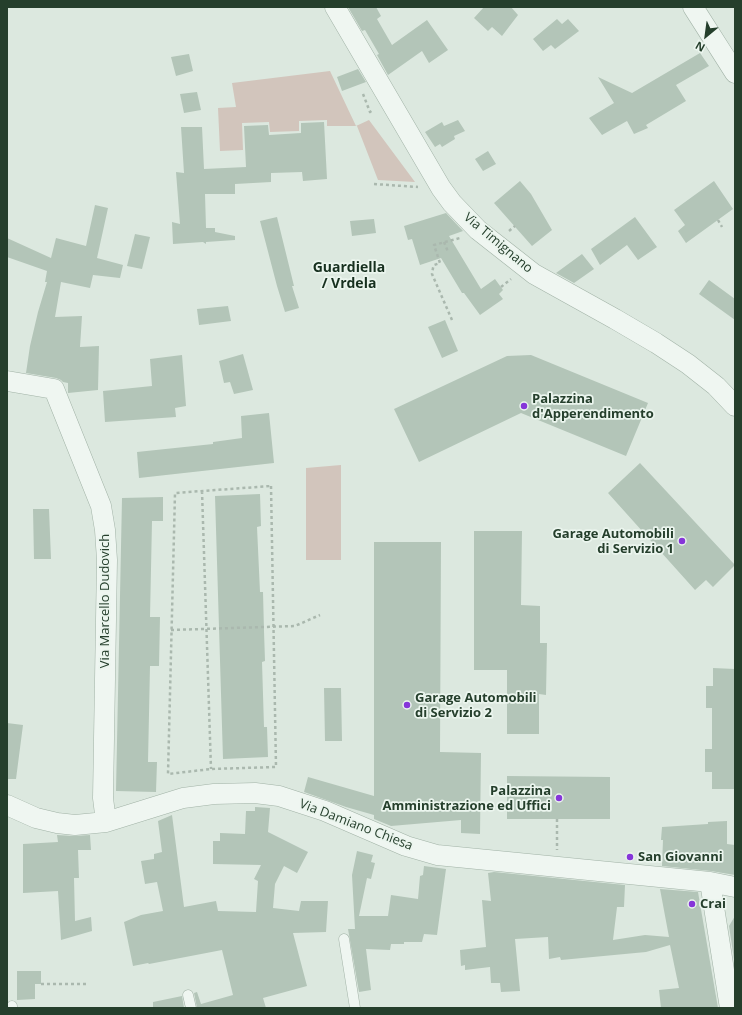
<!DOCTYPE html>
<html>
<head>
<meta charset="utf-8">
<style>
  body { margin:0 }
  #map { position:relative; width:742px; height:1015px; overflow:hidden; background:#dce8df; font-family:"Open Sans",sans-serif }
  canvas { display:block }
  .frame { position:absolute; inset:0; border:8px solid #253f2c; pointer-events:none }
  .north { position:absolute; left:686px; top:16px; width:40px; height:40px; -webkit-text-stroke:3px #ebf5ee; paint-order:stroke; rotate:209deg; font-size:11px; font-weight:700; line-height:16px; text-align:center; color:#253f2c }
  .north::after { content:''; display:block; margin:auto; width:14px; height:18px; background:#253f2c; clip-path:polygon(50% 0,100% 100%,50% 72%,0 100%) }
</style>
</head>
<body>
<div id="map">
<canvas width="742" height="1015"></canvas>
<div class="frame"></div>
<div class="north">N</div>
</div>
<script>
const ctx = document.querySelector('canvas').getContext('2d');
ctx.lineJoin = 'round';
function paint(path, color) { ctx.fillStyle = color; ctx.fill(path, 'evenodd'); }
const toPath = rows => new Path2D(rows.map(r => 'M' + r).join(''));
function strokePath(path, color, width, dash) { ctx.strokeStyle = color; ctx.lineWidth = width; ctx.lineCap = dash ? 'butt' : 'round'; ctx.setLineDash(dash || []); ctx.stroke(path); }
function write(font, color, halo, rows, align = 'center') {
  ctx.font = font + ' "Open Sans",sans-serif'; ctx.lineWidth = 3.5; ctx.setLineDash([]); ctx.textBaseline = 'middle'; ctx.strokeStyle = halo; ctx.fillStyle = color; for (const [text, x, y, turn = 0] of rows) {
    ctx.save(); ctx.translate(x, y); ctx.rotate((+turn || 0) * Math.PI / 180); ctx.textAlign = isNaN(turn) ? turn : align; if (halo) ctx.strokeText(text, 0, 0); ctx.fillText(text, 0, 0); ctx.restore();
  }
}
paint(toPath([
  [330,71,356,126,369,120,415,182,378,180,357,126,327,126,327,120,299,121,299,131,270,132,269,122,242,123,243,150,220,151,218,108,236,107,232,83],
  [341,465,341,560,306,560,306,468]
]), '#d2c5bc');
paint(toPath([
  [348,7,376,7,381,16,377,19,392,45,427,20,448,50,429,63,422,51,388,75,377,55,379,54,365,30,362,31],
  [484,7,511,7,518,15,502,36,492,27,488,31,474,18],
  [557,19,562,24,568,19,579,31,555,49,551,45,543,51,533,39],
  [700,53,709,66,676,85,686,101,646,125,648,128,634,134,627,121,602,135,589,118,614,103,598,77,632,93],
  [189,54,193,71,176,76,171,57],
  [358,69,366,82,342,91,337,77],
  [197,92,201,110,184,113,180,94],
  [458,120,465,131,454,136,455,139,442,147,440,144,435,147,425,132,442,122,444,126],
  [324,122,327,179,303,181,302,172,271,173,271,182,235,184,235,194,205,194,206,228,215,228,215,232,235,236,235,240,206,242,206,244,203,242,173,244,172,222,180,224,176,172,184,173,181,127,202,127,204,169,246,167,244,126,268,125,269,135,301,133,301,123],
  [488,151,496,164,483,171,475,159],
  [520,181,531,194,552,230,532,246,494,203],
  [714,181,733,209,686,243,678,231,685,225,674,210],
  [95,205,108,208,97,258,123,265,120,278,93,275,90,288,61,282,55,317,82,316,80,347,99,346,98,390,68,393,68,383,63,382,61,380,56,378,26,373,30,346,38,312,47,282,45,282,47,271,7,257,7,238,51,258,56,238,86,246],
  [446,213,463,231,449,236,481,289,495,279,503,290,499,294,503,299,480,315,464,293,462,293,441,258,420,265,412,239,408,240,404,226],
  [277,217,294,286,292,286,299,308,285,312,277,286,260,221],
  [635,217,657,247,638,260,627,245,600,265,591,249],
  [374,219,376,233,352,236,350,221],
  [135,234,150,237,142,269,127,266],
  [582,254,594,269,574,283,556,273],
  [709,280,735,299,735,320,699,294],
  [228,306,231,321,199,325,197,309],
  [445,320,458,351,442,358,428,327],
  [243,354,253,390,234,394,230,382,224,383,219,361],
  [182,355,186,406,175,408,176,417,105,422,103,391,152,386,150,359],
  [531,355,648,403,626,456,521,413,419,462,394,409,507,356],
  [269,413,274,463,139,478,137,452,213,444,213,442,242,438,241,416],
  [640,463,735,565,713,587,706,580,695,590,608,493],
  [260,494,261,526,257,527,260,592,263,592,264,631,265,661,262,662,264,727,267,727,268,757,223,759,215,496],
  [163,497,163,521,152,521,150,617,160,617,159,666,150,666,148,762,157,762,156,792,116,791,122,498],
  [33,509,49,509,51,559,34,559],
  [474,531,522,531,521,605,540,606,540,643,547,643,546,695,539,694,539,734,507,734,507,670,474,670],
  [374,542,441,542,440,752,481,753,480,834,461,833,461,820,391,826,374,819,374,815,346,807,304,792,308,777,374,796],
  [713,668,735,669,735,789,712,789,712,772,705,772,705,749,712,749,712,708,706,708,706,686,713,686],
  [324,688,341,688,342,741,325,741],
  [7,723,23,725,16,779,7,779],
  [507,776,610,777,610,819,507,819],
  [255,807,270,808,268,832,308,852,297,873,284,866,275,884,273,908,299,911,301,901,328,901,326,932,293,933,307,986,263,998,266,1008,197,1008,194,993,197,992,201,1004,233,995,222,950,149,964,148,963,133,966,124,922,141,915,163,911,157,882,145,884,141,861,154,859,154,854,162,852,158,821,172,815,184,907,216,901,218,911,256,912,258,881,254,879,261,865,213,864,213,841,220,841,220,833,245,834,246,811,255,811],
  [727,821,727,844,735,845,735,875,711,871,662,866,663,840,661,840,662,827,708,824,708,822],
  [57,835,74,836,90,835,91,850,78,850,79,878,74,878,75,921,91,917,92,931,61,940,58,891,23,893,23,844,58,842],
  [357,851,373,855,371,862,375,863,371,879,367,878,359,916,388,916,391,895,418,899,420,876,423,875,424,866,446,869,437,935,424,934,422,942,404,942,404,944,391,944,390,950,366,949,371,990,359,992,348,929,355,929,352,875],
  [494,872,625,885,624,907,617,907,613,940,645,935,669,937,660,889,698,892,718,1008,661,1008,659,990,679,988,670,945,646,952,561,960,560,957,549,959,548,937,515,939,520,991,501,992,500,983,491,983,490,967,465,970,465,965,461,966,460,950,486,947,482,900,491,901,488,873],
  [735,916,735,966,729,926],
  [17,971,41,971,41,984,35,984,35,999,17,1000],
  [182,996,184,1008,153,1008,153,1002]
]), '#b3c5b8');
const service = toPath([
  [344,939,355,1008],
  [188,995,191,1008],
  [12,1008,12,1006]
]);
const minor = toPath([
  [335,7,441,188,452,203,478,230,534,274,615,319,656,343,688,364,716,386,735,406],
  [693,7,735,73],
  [7,381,54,389,101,506,105,530,107,560,103,798,106,822],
  [7,805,36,818,57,823,75,825,106,822,183,798,214,794,255,793,279,796,325,811,406,846,437,855,710,882,735,887],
  [710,882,730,1008]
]);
strokePath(service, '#a1b2a6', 11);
strokePath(minor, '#a1b2a6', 21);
strokePath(toPath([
  [363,94,370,112,373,110],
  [374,184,418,187],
  [718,220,722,227],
  [509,231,515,226],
  [444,242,448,252],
  [501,287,511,279],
  [452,320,432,274,433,268,434,265,440,263,434,245,460,238],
  [271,486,276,767,211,769,168,774,175,493,271,486],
  [202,491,211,769],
  [171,630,295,626,320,615],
  [557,819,557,850],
  [41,984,88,984]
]), '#aab8ae', 2.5, [3, 3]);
strokePath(service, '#eff6f1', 10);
strokePath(minor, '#eff6f1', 20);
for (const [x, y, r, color] of [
  [524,406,4,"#8635d9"],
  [682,541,4,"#8635d9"],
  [407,705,4,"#8635d9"],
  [559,798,4,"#8635d9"],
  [630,857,4,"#8635d9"],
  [692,904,4,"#8635d9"]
]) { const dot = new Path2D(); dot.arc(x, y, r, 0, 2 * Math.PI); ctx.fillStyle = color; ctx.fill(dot); strokePath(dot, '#ebf5ee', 1.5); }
write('13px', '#253f2c', '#ebf5ee', [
  ["Via Timignano",498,243,40],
  ["Via Marcello Dudovich",105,601,-90],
  ["Via Damiano Chiesa",356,825,21]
]);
write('bold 13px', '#253f2c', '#ebf5ee', [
  ["Palazzina",532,399],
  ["d'Apperendimento",532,414],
  ["Garage Automobili",674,534,"right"],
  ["di Servizio 1",674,549,"right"],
  ["Garage Automobili",415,698],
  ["di Servizio 2",415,713],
  ["Palazzina",551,791,"right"],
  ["Amministrazione ed Uffici",551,806,"right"],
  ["San Giovanni",638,857],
  ["Crai",700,904]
], 'left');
write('bold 14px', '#17301f', '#ebf5ee', [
  ["Guardiella",349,268],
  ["/ Vrdela",349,284]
]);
</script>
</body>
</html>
